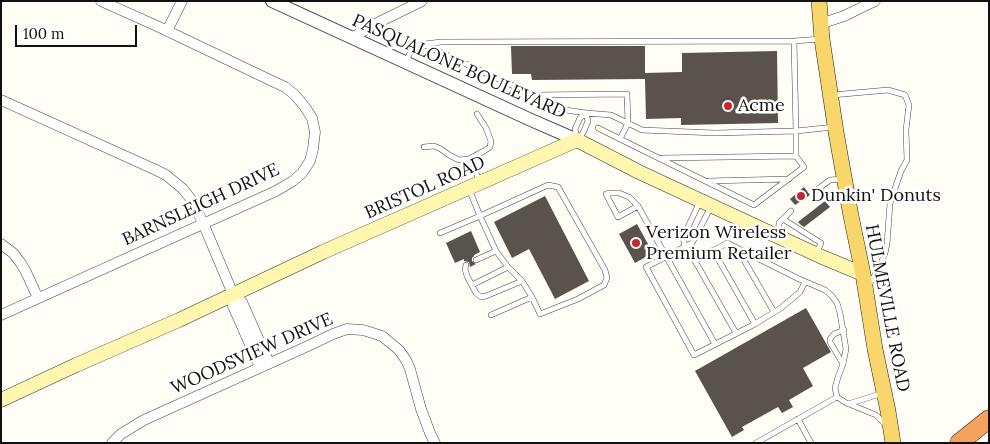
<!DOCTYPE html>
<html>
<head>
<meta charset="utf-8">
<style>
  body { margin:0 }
  #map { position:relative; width:990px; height:444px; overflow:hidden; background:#fffdf5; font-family:Lora,serif }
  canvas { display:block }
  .frame { position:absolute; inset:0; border:2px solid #111; pointer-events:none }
  .scale { position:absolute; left:15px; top:25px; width:122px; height:22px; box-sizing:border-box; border:2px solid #111; border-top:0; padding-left:6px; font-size:15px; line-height:18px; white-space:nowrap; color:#111; -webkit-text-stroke:4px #fff; paint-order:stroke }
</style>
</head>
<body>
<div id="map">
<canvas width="990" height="444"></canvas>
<div class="frame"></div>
<div class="scale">100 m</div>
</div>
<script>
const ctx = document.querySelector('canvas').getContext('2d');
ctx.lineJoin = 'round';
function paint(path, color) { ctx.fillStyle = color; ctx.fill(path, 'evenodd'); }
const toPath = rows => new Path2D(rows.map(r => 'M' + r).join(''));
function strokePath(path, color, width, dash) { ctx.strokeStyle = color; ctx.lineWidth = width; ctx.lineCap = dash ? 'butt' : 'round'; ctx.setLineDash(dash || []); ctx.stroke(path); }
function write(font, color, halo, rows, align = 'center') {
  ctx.font = font + ' Lora,serif'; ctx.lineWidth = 5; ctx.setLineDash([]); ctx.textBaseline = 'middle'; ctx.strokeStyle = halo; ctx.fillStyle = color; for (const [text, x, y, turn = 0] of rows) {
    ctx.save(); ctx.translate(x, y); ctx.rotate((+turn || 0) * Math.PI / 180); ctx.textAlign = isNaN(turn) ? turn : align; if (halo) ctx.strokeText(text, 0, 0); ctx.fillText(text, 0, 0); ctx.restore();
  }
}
paint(toPath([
  [511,46,645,46,645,73,682,72,682,53,777,51,778,123,681,125,681,118,646,119,645,79,532,80,531,74,512,74],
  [804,187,810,195,795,205,790,199],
  [545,196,589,281,555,299,529,249,512,258,494,222],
  [825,201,830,207,804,227,801,225,798,222],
  [637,224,653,253,635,263,619,234],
  [471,231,480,252,474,255,474,256,472,258,472,261,476,264,470,267,469,262,464,261,464,259,455,263,446,243],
  [806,308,831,352,803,368,813,386,789,400,793,407,782,413,778,407,742,427,744,430,732,437,695,371]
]), '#5a524d');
const service = toPath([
  [794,41,821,39],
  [425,44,441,42,794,41,796,131,834,127],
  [405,63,411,51,415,46,425,45,533,95,559,109,586,113,611,115,642,130,715,133,796,131,796,156,804,167,754,205,620,139],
  [534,95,627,94,628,123,620,139,598,128],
  [832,95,888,90,905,95,909,105,906,130,907,160,901,171,890,203,887,244,885,253,880,266,868,287],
  [577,138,575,129,580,118,586,113],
  [578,139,583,133,588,121,586,113],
  [424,147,434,146,441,149,449,155,459,160,469,159,484,151,490,147,491,141,486,128,477,114],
  [662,158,796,156],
  [469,159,481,183],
  [708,181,789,179],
  [814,192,830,180,844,179],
  [700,201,683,238,685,246,695,261,727,243,799,279,825,290,832,296,837,303,840,313,846,349,843,364,838,377,835,388,837,397,848,404,883,393],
  [638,206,618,217,606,194,610,193,619,193,629,197,638,206,715,344],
  [711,207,692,243,646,267,694,355,755,324,781,308,800,292,805,282],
  [783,219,821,243,816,254],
  [440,233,480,216,469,189],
  [778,235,779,223,791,211],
  [737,248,774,312],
  [713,250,755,324],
  [476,260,496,251],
  [695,261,736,333],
  [466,265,465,269,467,276,476,293,481,297,486,296,522,281],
  [472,285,508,267,522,281,532,297],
  [491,315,532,297,540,314,578,299,604,285,607,278,605,270,558,187,548,185,480,216,496,251,508,267],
  [843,364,830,342,830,339,834,334,844,330],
  [849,404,876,415,886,425],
  [798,419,811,443],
  [756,443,837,397]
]);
const minor = toPath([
  [820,24,844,16,875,1],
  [167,31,182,1],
  [352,38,371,26,422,1],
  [1,100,156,170,166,175,183,189,193,202,203,223,233,294,242,302,269,363],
  [1,244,13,253,20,262,25,270,38,298],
  [233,294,233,306,260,367],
  [1,315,276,191,293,181,302,173,310,161,313,149,315,132,312,118,305,107,294,94,285,87,270,80,157,26,101,1],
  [112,443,121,434,144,420,308,346,333,334,347,329,363,330,382,336,399,350,406,360,410,369,421,409,430,433,435,443]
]);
const tertiary = toPath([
  [272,1,531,120,577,140]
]);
const secondary = toPath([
  [1,400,76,365,179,320,323,252,577,140,639,172,822,257,863,274]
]);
const primary = toPath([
  [819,1,822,39,836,132,851,216,863,274,875,349,888,411,893,443]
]);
const motorway = toPath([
  [959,443,989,419]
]);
strokePath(service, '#444', 6);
strokePath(minor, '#444', 11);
strokePath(tertiary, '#444', 14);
strokePath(secondary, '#333', 15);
strokePath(primary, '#222', 16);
strokePath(motorway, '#222', 19);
strokePath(service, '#fff', 5);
strokePath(minor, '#fff', 10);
strokePath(tertiary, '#fff', 12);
strokePath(secondary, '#fff6b0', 14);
strokePath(primary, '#f9d66b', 15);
strokePath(motorway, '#f5a25d', 18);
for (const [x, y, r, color] of [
  [728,106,5,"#c4262e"],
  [801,196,5,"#c4262e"],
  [636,243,5,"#c4262e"]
]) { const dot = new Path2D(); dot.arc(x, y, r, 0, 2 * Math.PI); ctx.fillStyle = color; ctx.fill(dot); strokePath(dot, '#fff', 2); }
write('18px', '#111', '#fff', [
  ["PASQUALONE BOULEVARD",459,67,24],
  ["BRISTOL ROAD",425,188,-24],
  ["BARNSLEIGH DRIVE",201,205,-25],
  ["HULMEVILLE ROAD",887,308,79],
  ["WOODSVIEW DRIVE",252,354,-24]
]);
write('18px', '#111', '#fff', [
  ["Acme",738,106],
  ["Dunkin' Donuts",811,196],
  ["Verizon Wireless",646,233],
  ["Premium Retailer",646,254]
], 'left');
</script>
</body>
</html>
